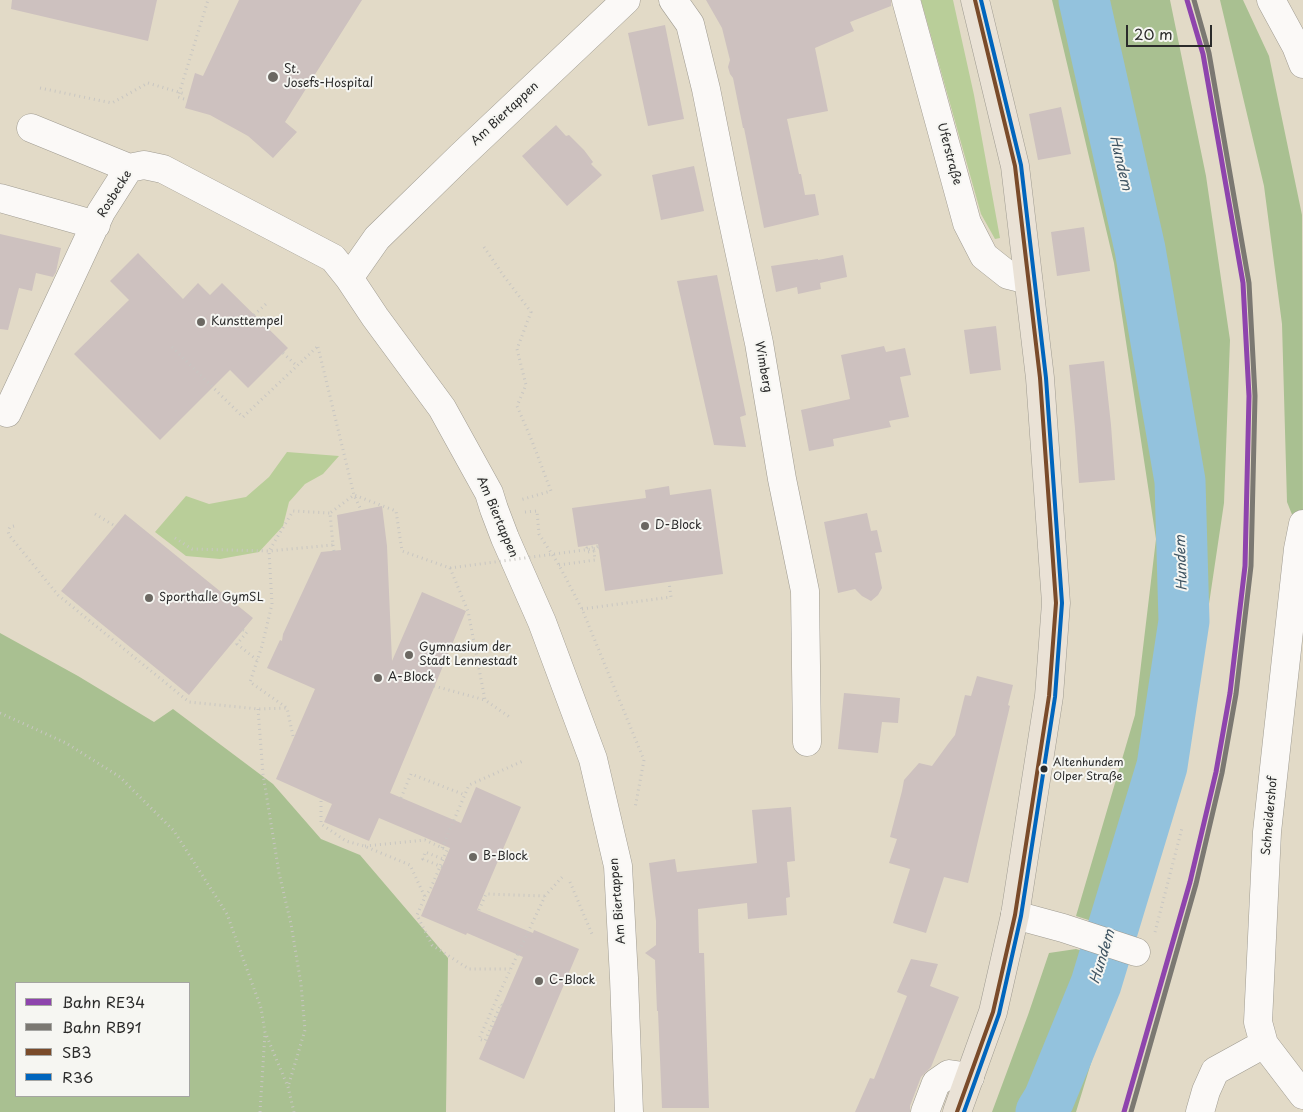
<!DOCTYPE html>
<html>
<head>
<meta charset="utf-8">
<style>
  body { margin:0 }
  #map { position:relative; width:1303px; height:1112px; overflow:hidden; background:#e2dac7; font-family:"Playpen Sans",sans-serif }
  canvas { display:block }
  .legend { position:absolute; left:15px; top:982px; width:175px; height:115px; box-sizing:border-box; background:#f6f6f2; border:1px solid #a5a5a2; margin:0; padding:6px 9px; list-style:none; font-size:15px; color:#2b2b2b }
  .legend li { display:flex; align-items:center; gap:10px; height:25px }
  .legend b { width:25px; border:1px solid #a5a5a2 }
  .scale { position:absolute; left:1126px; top:25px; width:86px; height:22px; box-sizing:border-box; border:2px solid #2b2b2b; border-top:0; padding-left:6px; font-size:15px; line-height:18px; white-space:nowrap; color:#2b2b2b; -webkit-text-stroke:4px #f6f6f2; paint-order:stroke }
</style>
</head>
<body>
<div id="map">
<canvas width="1303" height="1112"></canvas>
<ul class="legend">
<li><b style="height:6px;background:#8e44ad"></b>Bahn RE34</li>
<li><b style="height:6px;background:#7b7872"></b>Bahn RB91</li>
<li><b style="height:6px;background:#7a4b2a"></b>SB3</li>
<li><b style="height:6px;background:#0065bd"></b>R36</li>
</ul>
<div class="scale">20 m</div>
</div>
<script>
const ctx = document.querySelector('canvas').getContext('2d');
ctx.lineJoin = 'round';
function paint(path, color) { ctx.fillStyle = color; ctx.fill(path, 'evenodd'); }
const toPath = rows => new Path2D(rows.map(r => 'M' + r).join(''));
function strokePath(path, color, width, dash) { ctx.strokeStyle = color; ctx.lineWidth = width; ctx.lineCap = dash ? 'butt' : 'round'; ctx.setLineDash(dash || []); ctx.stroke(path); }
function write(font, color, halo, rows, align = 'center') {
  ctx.font = font + ' "Playpen Sans",sans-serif'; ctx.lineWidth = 4; ctx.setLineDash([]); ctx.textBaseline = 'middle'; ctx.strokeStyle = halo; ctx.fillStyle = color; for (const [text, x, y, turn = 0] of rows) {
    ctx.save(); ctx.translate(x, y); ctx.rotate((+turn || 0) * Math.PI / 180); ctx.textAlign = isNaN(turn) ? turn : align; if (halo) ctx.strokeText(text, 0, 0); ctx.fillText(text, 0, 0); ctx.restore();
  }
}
paint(toPath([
  [921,0,953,0,974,95,1000,238,995,239,981,214],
  [287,452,339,456,323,474,305,484,289,502,283,526,259,552,220,559,186,556,155,532,186,496,209,504,246,497,269,477]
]), '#b9ce99');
paint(toPath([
  [1052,0,1170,0,1206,176,1230,340,1224,503,1191,725,1135,935,1076,916,1135,715,1156,539,1114,263],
  [1220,0,1243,0,1269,56,1302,215,1303,542,1287,502,1282,324,1264,186],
  [0,633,78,676,154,722,173,709,273,784,321,839,360,855,448,958,446,1112,0,1112],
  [16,983,189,983,189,1096,16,1096],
  [1076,949,1122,962,1076,1112,992,1112,1028,1015,1049,953]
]), '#a9c091');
strokePath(toPath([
  [1041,1112,1049,1099,1096,984,1162,766,1184,621,1180,481,1140,249,1084,0]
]), '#93c2dd', 51);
paint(toPath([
  [12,0,157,0,148,41,11,9],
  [239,0,362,0,285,122,297,132,273,158,248,136,210,115,185,108,195,73,203,76],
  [706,0,891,0,891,6,850,22,854,31,815,48,828,111,787,119,799,174,801,174,805,195,815,194,819,215,764,228,744,128,743,128,733,78,730,74,728,67,730,60,722,28],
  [665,25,684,119,648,126,628,33],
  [1061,107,1071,154,1038,160,1029,114],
  [556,125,566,136,569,135,584,150,593,162,591,164,602,175,567,206,522,156],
  [694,166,704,211,661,220,652,175],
  [1084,227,1090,271,1057,276,1051,232],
  [0,234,61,248,56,272,53,277,36,273,32,291,19,288,8,330,0,329],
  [138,253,183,299,198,283,210,295,222,283,288,348,248,388,230,370,160,440,74,354,129,300,110,281],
  [843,255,847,277,820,283,821,289,798,294,797,287,776,292,771,266,818,259,818,260],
  [717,275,746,415,740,417,746,447,714,445,677,281],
  [996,326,1001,370,970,374,964,330],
  [884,346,886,352,905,348,911,375,900,377,909,417,889,421,891,427,833,439,834,446,809,451,801,410,850,399,841,355],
  [1104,361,1111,425,1115,480,1079,483,1075,428,1069,365],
  [669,486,670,495,711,489,723,574,605,591,598,544,578,547,572,508,646,498,645,490],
  [382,506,387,546,392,661,422,592,466,611,390,793,461,823,476,787,521,807,477,910,533,933,534,930,579,949,524,1079,479,1059,523,957,467,933,466,935,421,916,450,848,379,818,369,841,324,822,332,804,276,779,315,689,267,668,280,640,282,641,283,634,321,552,341,550,337,515],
  [867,513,871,531,877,530,882,552,875,553,882,588,878,595,871,601,862,596,855,589,838,593,824,522],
  [125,514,253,618,189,695,61,591],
  [977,676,1013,685,1008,705,1010,706,968,883,944,877,926,933,893,923,910,869,889,863,897,839,890,837,902,791,904,780,919,763,932,766,948,744,955,735,965,695,971,696],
  [844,693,900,698,898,723,882,722,878,753,838,749],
  [791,807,795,861,787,862,790,897,786,898,787,915,748,919,747,903,698,909,699,953,704,953,709,1108,662,1108,658,1011,657,1011,655,960,645,953,656,945,656,921,649,863,675,859,677,872,757,863,752,810],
  [911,959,938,964,930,986,959,997,931,1067,921,1077,910,1106,910,1112,855,1112,870,1078,874,1079,907,996,897,992]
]), '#cdc1bf');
const minor = toPath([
  [626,0,461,156,377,238,349,278,375,317,442,408,489,493,494,509,505,538,542,622,593,759,618,866,624,978,629,1112],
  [673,0,690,24,706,89,728,199,759,343,782,479,805,591,807,742],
  [906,0,967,223,984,256,1008,275,1028,280],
  [1271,0,1296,46,1303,64],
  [31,128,129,168],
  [0,198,96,225],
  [0,410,7,413,101,212,129,168,144,165,163,169,333,258,349,278],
  [1303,524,1298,549,1267,832,1258,1022,1264,1044,1303,1095],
  [1015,915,1063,928,1136,952],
  [925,1112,936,1083,949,1074,970,1077],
  [1200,1112,1206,1091,1215,1071,1264,1044]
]);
const major = toPath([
  [957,1112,993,1012,1015,915,1049,696,1056,603,1040,378,1015,166,975,0]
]);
strokePath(minor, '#9f9b91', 29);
strokePath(major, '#9f9b91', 29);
strokePath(toPath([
  [40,88,112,103,148,83],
  [184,99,178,97,208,0],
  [484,247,503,275,531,312,517,349,526,385,517,406,532,441,551,491,520,500],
  [254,315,267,303],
  [172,347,243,417,317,347],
  [318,347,354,495,361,510],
  [283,353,297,366],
  [525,512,537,511,539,534,559,565,582,609,644,760,635,808],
  [95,514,115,526],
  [14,526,10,527,8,531,9,535,58,595,189,702,258,709,287,708],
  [175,538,192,549,269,551,333,545,330,513,354,495,396,511,402,551,450,568,468,611,485,700,511,718],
  [333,545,334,551],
  [594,551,588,552,587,548,598,546],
  [559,565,595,560,594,551,599,546],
  [582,609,671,597,669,582],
  [243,630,247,632,237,644,257,660],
  [434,686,485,700],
  [258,709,263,774,279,873,291,924,301,984,305,1030,288,1087],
  [0,713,66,743,120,777,174,831,227,914,261,1008,265,1032,288,1087,294,1112],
  [293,736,287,708,250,682,262,646,272,604,269,551,293,511,330,513],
  [401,798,411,774,465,795],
  [321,801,321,824,346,841,364,846,410,865,425,897,417,915,432,945,469,969,510,969],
  [365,846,425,840,447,850,430,890,425,896],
  [442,848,469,785,523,761],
  [442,867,423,859,425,852,443,859],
  [570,882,592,934],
  [479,910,486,894,545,896],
  [1155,932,1182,828],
  [502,1005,501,1004,485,1041,479,1039,498,996,545,896,564,875],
  [260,1112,265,1033]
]), '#c8c6c2', 3, [1, 4]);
strokePath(minor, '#fbf9f7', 28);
strokePath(major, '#eae2d6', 28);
strokePath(toPath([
  [148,83,185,94],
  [450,568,599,548]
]), '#c8c6c2', 3, [1, 4]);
strokePath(toPath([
  [957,1112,993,1012,1015,915,1049,696,1056,603,1040,378,1015,166,975,0]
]), '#7a4b2a', 4);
strokePath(toPath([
  [964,1112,999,1014,1021,916,1055,697,1062,603,1046,378,1021,165,981,0]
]), '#0065bd', 4);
strokePath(toPath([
  [1124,1112,1190,882,1216,772,1230,693,1245,566,1249,396,1243,283,1203,54,1187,0]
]), '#8e44ad', 5);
strokePath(toPath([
  [1131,1112,1196,884,1222,773,1236,694,1251,566,1255,396,1249,283,1209,53,1194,0]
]), '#7b7872', 5);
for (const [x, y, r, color] of [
  [273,77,6,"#6b6862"],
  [201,322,5,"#6b6862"],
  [645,526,5,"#6b6862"],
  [149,598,5,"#6b6862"],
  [409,655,5,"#6b6862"],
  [378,678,5,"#6b6862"],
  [1044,769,4.5,"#2b2b2b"],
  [473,857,5,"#6b6862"],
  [539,981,5,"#6b6862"]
]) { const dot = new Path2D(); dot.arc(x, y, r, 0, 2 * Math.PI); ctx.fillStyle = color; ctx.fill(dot); strokePath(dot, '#f6f6f2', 2); }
write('11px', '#2b2b2b', '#f6f6f2', [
  ["Altenhundem",1053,763],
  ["Olper Straße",1053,777]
], 'left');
write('12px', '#2b2b2b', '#f6f6f2', [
  ["St.",284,70],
  ["Josefs-Hospital",284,84],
  ["Kunsttempel",211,322],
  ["D-Block",655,526],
  ["Sporthalle GymSL",159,598],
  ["Gymnasium der",419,648],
  ["Stadt Lennestadt",419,662],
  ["A-Block",388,678],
  ["B-Block",483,857],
  ["C-Block",549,981]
], 'left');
write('12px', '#2b2b2b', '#f6f6f2', [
  ["Am Biertappen",505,114,-43],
  ["Uferstraße",949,154,75],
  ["Rosbecke",115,194,-58],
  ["Wimberg",763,367,80],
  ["Am Biertappen",497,517,67],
  ["Schneidershof",1270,816,-85],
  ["Am Biertappen",618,901,-95]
]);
write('italic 14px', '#405563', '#f6f6f2', [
  ["Hundem",1120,163,77],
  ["Hundem",1182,563,-92],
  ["Hundem",1103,957,-73]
]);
</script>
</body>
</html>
